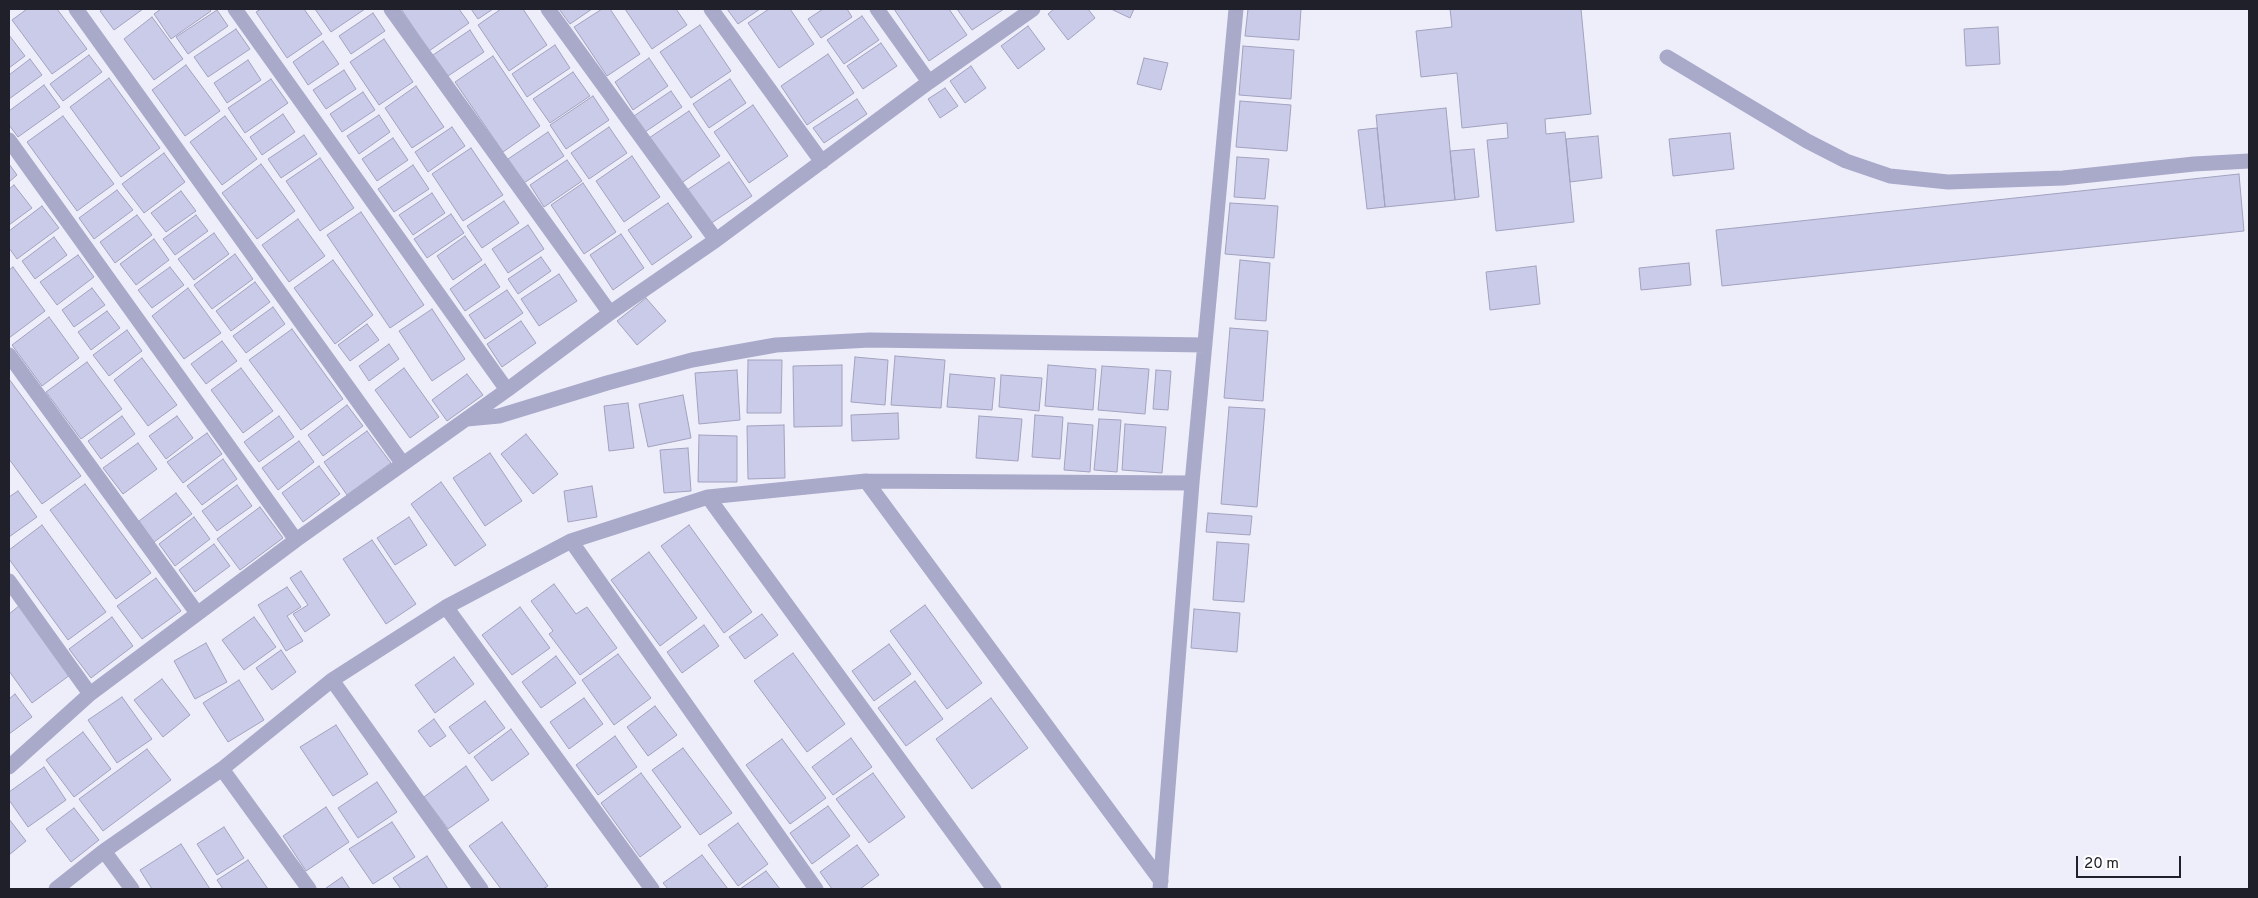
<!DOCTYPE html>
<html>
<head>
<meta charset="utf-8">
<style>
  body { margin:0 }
  #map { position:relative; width:2258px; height:898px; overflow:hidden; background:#eeeefb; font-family:Overpass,sans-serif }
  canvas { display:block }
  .frame { position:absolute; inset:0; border:10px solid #20202b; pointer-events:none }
  .scale { position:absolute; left:2076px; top:856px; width:105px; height:22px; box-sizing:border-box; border:2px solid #20202b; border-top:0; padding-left:6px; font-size:15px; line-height:18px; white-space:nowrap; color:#20202b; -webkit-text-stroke:4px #fff; paint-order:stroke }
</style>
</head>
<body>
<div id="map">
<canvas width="2258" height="898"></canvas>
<div class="frame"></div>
<div class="scale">20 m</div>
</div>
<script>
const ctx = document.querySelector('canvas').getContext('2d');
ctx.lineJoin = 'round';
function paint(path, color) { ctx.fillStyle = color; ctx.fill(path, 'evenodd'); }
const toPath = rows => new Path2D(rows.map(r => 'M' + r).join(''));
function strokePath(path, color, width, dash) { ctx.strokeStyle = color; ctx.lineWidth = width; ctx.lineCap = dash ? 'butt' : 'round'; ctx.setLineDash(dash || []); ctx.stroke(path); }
const building = toPath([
  [27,9,57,9,87,49,52,74,12,20,27,9],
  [103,9,143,9,114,30,100,11,103,9],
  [161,9,209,9,211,11,171,39,154,14,161,9],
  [261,9,304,9,322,34,287,58,256,12,261,9],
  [315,9,365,9,331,32,315,9],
  [401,9,459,9,469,23,429,51,401,9],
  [471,9,493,9,478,19,471,9],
  [501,9,523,9,547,45,509,71,478,25,501,9],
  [559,9,592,9,570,24,559,9],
  [602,9,610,9,640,54,607,76,574,27,602,9],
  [625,9,676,9,687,25,652,49,625,9],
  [727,9,760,9,738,24,727,9],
  [769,9,790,9,814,44,779,68,748,23,769,9],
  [823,9,847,9,852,17,821,38,808,19,823,9],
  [894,9,949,9,967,35,929,61,894,9],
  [957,9,1004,9,972,30,957,9],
  [1054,9,1088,9,1095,18,1068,40,1048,14,1054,9],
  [1111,9,1134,9,1130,18,1111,9],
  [1248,9,1301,9,1299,40,1245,36,1248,9],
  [1450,9,1581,9,1591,114,1545,119,1546,134,1565,132,1574,222,1496,231,1487,140,1508,138,1507,123,1462,128,1457,73,1421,77,1416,31,1452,27,1450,9],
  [217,10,228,26,188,54,176,37,217,10],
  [373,13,385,31,351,54,339,36,373,13],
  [862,16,879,40,844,64,827,40,862,16],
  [152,17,183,59,154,80,124,39,152,17],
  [700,25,731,71,691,98,660,52,700,25],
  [1028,26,1045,49,1018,69,1001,46,1028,26],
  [1998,27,2000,64,1966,66,1964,29,1998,27],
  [236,29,250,49,208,77,194,57,236,29],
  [470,30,484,52,448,76,433,55,470,30],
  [9,35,25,56,9,68,9,35],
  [384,39,413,82,379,105,350,62,384,39],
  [323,41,339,64,308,85,293,62,323,41],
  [881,43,897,66,863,89,847,66,881,43],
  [555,45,570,68,527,97,512,74,555,45],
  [1243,46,1294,50,1291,99,1239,95,1243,46],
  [828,54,854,93,807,125,781,86,828,54],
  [89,55,102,72,63,101,50,84,89,55],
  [493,56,540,126,503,152,455,82,493,56],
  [649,58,668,86,633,110,615,82,649,58],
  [1144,58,1168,63,1161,90,1137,84,1144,58],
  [30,59,42,75,9,99,9,75,30,59],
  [248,60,261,80,227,103,214,83,248,60],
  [186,65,220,111,185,136,152,90,186,65],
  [971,66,986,88,965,103,950,81,971,66],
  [344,70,356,89,326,109,313,90,344,70],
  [573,72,590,96,550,123,533,99,573,72],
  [109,78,160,148,121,177,70,107,109,78],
  [271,79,288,103,245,133,228,108,271,79],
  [730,79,746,103,709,128,693,104,730,79],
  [44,85,60,107,18,137,9,125,9,111,44,85],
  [416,86,444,127,412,148,385,108,416,86],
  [945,88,958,106,940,118,928,99,945,88],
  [671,91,682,107,645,132,634,116,671,91],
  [363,92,375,110,342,132,330,114,363,92],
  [593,96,609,120,566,149,550,125,593,96],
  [857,99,867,114,824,143,813,128,857,99],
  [1240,101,1291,105,1287,151,1236,147,1240,101],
  [753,105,788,156,749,183,714,132,753,105],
  [1446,108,1455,200,1385,207,1376,115,1446,108],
  [689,111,720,156,680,184,649,138,689,111],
  [283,114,295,132,262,155,250,137,283,114],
  [379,115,390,132,359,154,347,136,379,115],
  [63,116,114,184,77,211,27,142,63,116],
  [225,116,257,159,222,185,190,142,225,116],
  [452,127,465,146,428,172,415,152,452,127],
  [609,127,627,153,589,179,571,153,609,127],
  [1377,128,1385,207,1367,209,1358,130,1377,128],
  [548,132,564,156,524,183,508,159,548,132],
  [1730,133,1734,169,1673,176,1669,139,1730,133],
  [304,135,317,154,281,178,268,159,304,135],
  [1598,136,1602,178,1570,182,1566,139,1598,136],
  [393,138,408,160,377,181,362,159,393,138],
  [471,148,503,195,463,221,432,174,471,148],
  [1474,149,1479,197,1455,200,1450,151,1474,149],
  [164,153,185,182,144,213,122,184,164,153],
  [632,156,660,197,624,222,596,181,632,156],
  [1237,157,1269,159,1265,199,1234,197,1237,157],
  [320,158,354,208,320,231,286,181,320,158],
  [567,160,582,181,544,207,530,185,567,160],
  [729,162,752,196,710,224,687,190,729,162],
  [9,164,17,175,9,182,9,164],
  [261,164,295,211,257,239,222,193,261,164],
  [413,165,429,189,394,212,378,189,413,165],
  [2239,174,2244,231,1722,286,1716,230,2239,174],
  [583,183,616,232,584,254,551,205,583,183],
  [14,185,32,208,9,225,9,189,14,185],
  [117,190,133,210,94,239,79,218,117,190],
  [181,191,196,211,166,232,151,213,181,191],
  [432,193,445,213,413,235,399,215,432,193],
  [504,201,519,223,482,248,467,226,504,201],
  [668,203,692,237,652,265,628,230,668,203],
  [1230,203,1278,206,1274,258,1225,254,1230,203],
  [42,206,59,228,17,259,9,248,9,231,42,206],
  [361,212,424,305,390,328,327,235,361,212],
  [451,214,464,233,427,258,414,239,451,214],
  [137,215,152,235,115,263,100,242,137,215],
  [196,215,208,231,175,255,163,239,196,215],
  [298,219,325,256,289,282,262,245,298,219],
  [528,225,544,249,508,273,492,249,528,225],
  [214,233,229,254,194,280,178,259,214,233],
  [621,234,644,268,613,290,590,255,621,234],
  [465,236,482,260,453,280,437,256,465,236],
  [54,237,67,255,35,279,22,261,54,237],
  [154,239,169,260,136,285,120,264,154,239],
  [235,254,253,279,212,309,194,285,235,254],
  [78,255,94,277,57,305,40,282,78,255],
  [541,257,551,271,518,294,508,279,541,257],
  [333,260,373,315,335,344,294,288,333,260],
  [1240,260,1270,263,1266,321,1235,319,1240,260],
  [1689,263,1691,285,1641,290,1639,268,1689,263],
  [485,264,500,287,465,311,450,289,485,264],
  [1536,266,1540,304,1490,310,1486,272,1536,266],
  [13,267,45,311,9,338,9,270,13,267],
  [170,267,184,285,152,308,138,290,170,267],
  [559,274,577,301,539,326,521,299,559,274],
  [255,282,270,302,231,331,216,311,255,282],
  [92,288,105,305,74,327,62,310,92,288],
  [188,288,221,333,184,359,152,316,188,288],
  [507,290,523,313,485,339,469,315,507,290],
  [646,298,666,321,637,345,617,321,646,298],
  [273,307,285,324,246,353,233,336,273,307],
  [432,309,465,359,432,381,399,331,432,309],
  [107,311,120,328,91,350,78,332,107,311],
  [49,317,79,358,42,386,12,345,49,317],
  [521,321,536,343,502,367,487,344,521,321],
  [367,324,379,340,350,361,338,345,367,324],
  [1230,328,1268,331,1263,401,1224,398,1230,328],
  [292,329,343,399,301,430,249,360,292,329],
  [127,330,142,351,109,376,93,355,127,330],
  [222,341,237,361,206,384,191,364,222,341],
  [389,344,399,359,369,381,359,366,389,344],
  [895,356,945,360,941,408,891,405,895,356],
  [855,357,888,360,885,405,851,402,855,357],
  [142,358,177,405,148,426,114,380,142,358],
  [748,360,782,360,781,413,747,413,748,360],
  [87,362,122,409,81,439,46,392,87,362],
  [842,365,842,426,794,427,793,366,842,365],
  [1048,365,1096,369,1093,410,1045,406,1048,365],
  [1102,366,1149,369,1145,414,1098,410,1102,366],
  [241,368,273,411,243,433,211,390,241,368],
  [404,368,439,417,410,438,375,390,404,368],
  [737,370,740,420,699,424,695,373,737,370],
  [1156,370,1171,371,1168,410,1153,409,1156,370],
  [467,374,483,395,447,421,432,400,467,374],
  [950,374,995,378,992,410,947,407,950,374],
  [1001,375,1042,378,1039,411,999,407,1001,375],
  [9,379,81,476,42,504,9,459,9,379],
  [683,395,691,438,648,447,639,404,683,395],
  [628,403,634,448,609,451,604,406,628,403],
  [347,405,363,426,323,456,308,435,347,405],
  [1229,407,1265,409,1257,507,1221,504,1229,407],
  [898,413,899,439,852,441,851,415,898,413],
  [1035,415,1063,417,1060,459,1032,457,1035,415],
  [122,416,135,434,101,459,88,441,122,416],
  [177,416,193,438,166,459,149,436,177,416],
  [279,416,294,437,259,462,244,442,279,416],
  [979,416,1022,419,1018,461,976,458,979,416],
  [1099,419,1121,420,1117,472,1094,470,1099,419],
  [1068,423,1093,425,1090,472,1064,470,1068,423],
  [1125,424,1166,427,1162,473,1122,470,1125,424],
  [784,425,785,478,748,479,747,426,784,425],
  [367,431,391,463,347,495,324,462,367,431],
  [207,433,222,454,183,483,167,462,207,433],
  [526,434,558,474,533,494,501,454,526,434],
  [699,435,737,436,737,482,698,482,699,435],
  [299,441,314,462,278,490,262,468,299,441],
  [138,443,157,469,123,494,103,468,138,443],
  [688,448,691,491,664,493,660,450,688,448],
  [490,453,522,501,485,526,453,478,490,453],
  [223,459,237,479,202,505,187,486,223,459],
  [319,466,340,494,303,522,282,493,319,466],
  [441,482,486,545,455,566,411,504,441,482],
  [85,484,151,573,116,599,50,510,85,484],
  [237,485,252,506,217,531,202,511,237,485],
  [592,486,597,517,568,522,564,491,592,486],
  [18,491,37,517,9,537,9,497,18,491],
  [176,493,192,514,154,542,139,521,176,493],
  [260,507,283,538,240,570,217,539,260,507],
  [1208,513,1252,516,1250,535,1206,532,1208,513],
  [194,517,210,539,175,566,159,544,194,517],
  [409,517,427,545,395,565,377,538,409,517],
  [42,525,106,612,68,640,9,559,9,550,42,525],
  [689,525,752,612,724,633,661,546,689,525],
  [372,540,416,604,386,624,343,559,372,540],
  [1217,542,1249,544,1244,602,1213,600,1217,542],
  [214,544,230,566,195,592,179,570,214,544],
  [649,552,697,618,660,646,611,580,649,552],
  [301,571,330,615,305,632,293,614,308,605,290,578,301,571],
  [156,578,181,611,142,639,117,606,156,578],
  [554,584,576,614,587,607,617,648,580,675,549,634,553,631,531,601,554,584],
  [287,587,301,607,287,616,303,641,286,651,258,605,287,587],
  [925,605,982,683,947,709,890,631,925,605],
  [19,606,70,675,32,703,9,671,9,614,19,606],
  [520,607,550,648,512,675,482,635,520,607],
  [1194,609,1240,613,1237,652,1191,648,1194,609],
  [762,614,778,635,745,659,729,637,762,614],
  [112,617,133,646,91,678,69,649,112,617],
  [254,617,276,647,244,670,222,640,254,617],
  [704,625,719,646,682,673,667,652,704,625],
  [206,643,227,682,195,699,174,661,206,643],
  [889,644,911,674,874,701,852,671,889,644],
  [281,650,296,672,272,690,256,668,281,650],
  [793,653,845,724,807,752,754,681,793,653],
  [618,654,651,698,614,725,582,680,618,654],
  [556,656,576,683,541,708,522,682,556,656],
  [454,657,474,684,435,713,415,685,454,657],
  [162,679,190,715,163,737,134,700,162,679],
  [239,680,264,720,228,742,203,703,239,680],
  [915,681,943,719,906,746,878,708,915,681],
  [15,694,32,717,9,734,9,699,15,694],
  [122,697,152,739,117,763,88,720,122,697],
  [584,698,603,724,569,749,550,722,584,698],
  [991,698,1028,748,972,789,936,739,991,698],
  [485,701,505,728,469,754,449,727,485,701],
  [655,706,677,735,648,756,627,727,655,706],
  [434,719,446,736,430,747,418,731,434,719],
  [336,725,368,774,333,796,300,747,336,725],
  [511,729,529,754,492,781,474,757,511,729],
  [83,732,111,769,74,797,46,760,83,732],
  [615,736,637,767,598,795,576,765,615,736],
  [851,738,872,767,833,795,812,767,851,738],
  [782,739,826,798,790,824,746,765,782,739],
  [683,748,732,813,700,835,652,770,683,748],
  [147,749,171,780,103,831,79,799,147,749],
  [466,766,489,800,448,829,424,797,466,766],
  [44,767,66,800,28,827,9,800,9,792,44,767],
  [641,773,681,827,640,857,601,803,641,773],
  [873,773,905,817,869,843,836,799,873,773],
  [377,782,397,812,358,838,338,808,377,782],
  [828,806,850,836,812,864,790,833,828,806],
  [326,807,349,842,306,871,283,836,326,807],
  [74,808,99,840,71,862,46,829,74,808],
  [9,819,26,841,9,855,9,819],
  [392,822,415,857,373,884,349,849,392,822],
  [502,822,548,886,543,889,501,889,469,846,502,822],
  [738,823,768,864,738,886,708,845,738,823],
  [224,827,244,858,217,875,197,844,224,827],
  [181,844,210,889,152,889,140,870,181,844],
  [857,845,879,875,860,889,832,889,820,872,857,845],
  [702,855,728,889,668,889,663,883,702,855],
  [427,856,448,889,401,889,393,878,427,856],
  [248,860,268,889,223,889,217,880,248,860],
  [766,871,780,889,740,889,766,871],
  [342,877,350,889,326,889,326,888,342,877]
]);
paint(building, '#cacbe9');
strokePath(building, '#a2a2bf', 1);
strokePath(toPath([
  [76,9,403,464],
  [235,9,507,390],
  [391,9,610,313],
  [548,9,716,240],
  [711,9,822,162],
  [877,9,929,82],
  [1667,57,1807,141,1846,161,1890,176,1948,182,2063,178,2194,164,2249,161],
  [9,140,296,540],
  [9,355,197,613],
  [467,419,499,416,607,383,692,360,776,345,870,340,1205,345],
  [866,481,1161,881],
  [708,497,994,889],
  [571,541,816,889],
  [9,581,90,694],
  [446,607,652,889],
  [332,680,481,889],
  [9,767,90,694,296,540,507,390,610,313,716,240,929,82,1033,9],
  [222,769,309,889],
  [104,851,132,889],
  [56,889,104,851,222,769,332,680,446,607,571,541,708,497,866,481,1192,483],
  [1160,889,1192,483,1236,9]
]), '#a9a9c9', 15);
</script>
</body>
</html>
